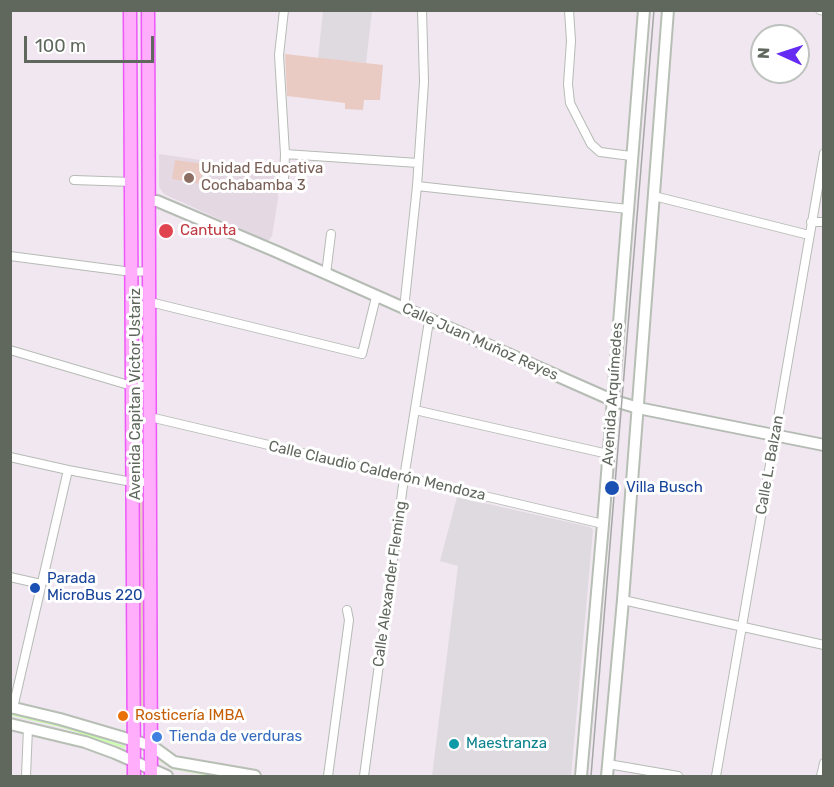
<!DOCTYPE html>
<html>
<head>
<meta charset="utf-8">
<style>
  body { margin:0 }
  #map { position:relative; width:834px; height:787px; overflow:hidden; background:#f1e7f1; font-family:Rubik,sans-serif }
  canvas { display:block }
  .frame { position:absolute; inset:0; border:12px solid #60685e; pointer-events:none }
  .north { position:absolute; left:750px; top:24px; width:60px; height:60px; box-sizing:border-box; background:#fff; border:2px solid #bfc3bf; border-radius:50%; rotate:273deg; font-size:16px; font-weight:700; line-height:24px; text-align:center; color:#60685e }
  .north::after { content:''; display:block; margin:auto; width:21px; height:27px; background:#652bf3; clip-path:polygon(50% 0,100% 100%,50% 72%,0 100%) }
  .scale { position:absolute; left:24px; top:36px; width:130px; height:27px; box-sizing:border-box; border:3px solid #60685e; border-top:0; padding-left:8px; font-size:18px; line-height:21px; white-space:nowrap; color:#60685e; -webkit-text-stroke:4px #fff; paint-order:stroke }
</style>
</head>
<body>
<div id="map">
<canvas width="834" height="787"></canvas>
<div class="frame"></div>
<div class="north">N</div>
<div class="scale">100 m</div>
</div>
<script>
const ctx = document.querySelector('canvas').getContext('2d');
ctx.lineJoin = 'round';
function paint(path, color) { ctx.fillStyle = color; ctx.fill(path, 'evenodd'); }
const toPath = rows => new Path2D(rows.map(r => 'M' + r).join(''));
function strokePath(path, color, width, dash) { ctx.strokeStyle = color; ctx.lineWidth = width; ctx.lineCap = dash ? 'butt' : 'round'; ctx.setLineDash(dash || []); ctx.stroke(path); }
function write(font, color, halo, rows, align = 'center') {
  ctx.font = font + ' Rubik,sans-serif'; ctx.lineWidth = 6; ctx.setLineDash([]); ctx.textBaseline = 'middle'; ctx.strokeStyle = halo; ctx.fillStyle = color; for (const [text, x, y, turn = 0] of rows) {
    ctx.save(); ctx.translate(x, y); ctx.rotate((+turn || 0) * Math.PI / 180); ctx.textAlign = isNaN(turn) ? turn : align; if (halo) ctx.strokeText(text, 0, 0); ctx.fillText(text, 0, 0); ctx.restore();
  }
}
paint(toPath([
  [323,11,372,11,366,63,318,59],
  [457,497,590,527,593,530,571,776,432,776,458,566,440,561]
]), '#dfd9e0');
paint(toPath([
  [159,154,277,171,278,199,272,236,269,240,265,240,164,194,159,187]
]), '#e4d8e3');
paint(toPath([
  [285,54,383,65,380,100,364,100,363,110,345,109,345,103,287,96],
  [175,160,204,164,201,184,172,179],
  [141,496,145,497,145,723,143,724,140,720,137,499]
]), '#eacbc3');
strokePath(toPath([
  [10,714,64,727,124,747],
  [160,760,172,768,215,776]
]), '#c8ffa9', 2);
const minor = toPath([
  [569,10,571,41,568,84,570,103,591,144,600,152,631,156],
  [820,10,824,11],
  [285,154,418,163],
  [74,180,132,182],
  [284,180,285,154,279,55,284,10],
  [417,186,628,209],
  [654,196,809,235],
  [811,222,824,222],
  [10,256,132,272,150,271],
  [326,274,331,234],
  [150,302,362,354,376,297],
  [404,309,417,186,424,82,422,10],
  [10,350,132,386,150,386],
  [415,410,608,454],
  [150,417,603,524],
  [10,457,68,470,132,482,151,482],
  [10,577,41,584],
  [623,600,824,645],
  [13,708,68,470],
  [608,764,678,776],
  [26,776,28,728],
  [328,776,349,620,347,610],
  [364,776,404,478,429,321],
  [716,776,824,153],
  [821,776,824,763]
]);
const tertiary = toPath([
  [150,201,157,201,275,251,612,400,638,408,824,445]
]);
const secondary = toPath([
  [10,707,60,719,152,746,174,762,255,776],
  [10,724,85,742,115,753,167,776],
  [581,776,603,524,644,10],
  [607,776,623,600,668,10]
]);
const primary = toPath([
  [130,10,134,776],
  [148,10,151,776]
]);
strokePath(minor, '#b5bcb4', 10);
strokePath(tertiary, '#b5bcb4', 14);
strokePath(secondary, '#b7bfb5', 14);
strokePath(primary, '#ee58f9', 15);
strokePath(minor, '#fff', 8);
strokePath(tertiary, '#fff', 10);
strokePath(secondary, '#fff', 10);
strokePath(primary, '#ffaefb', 12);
strokePath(toPath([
  [591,776,654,10]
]), '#a5a8a5', 1.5);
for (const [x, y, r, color] of [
  [189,178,6,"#8d6e63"],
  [166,231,8,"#e0444e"],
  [612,488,8,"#1a4fb4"],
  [35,588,6,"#1a4fb4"],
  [123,716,6,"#e8710a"],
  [157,737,6,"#3f7fe0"],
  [454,744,6,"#0f9aa8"]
]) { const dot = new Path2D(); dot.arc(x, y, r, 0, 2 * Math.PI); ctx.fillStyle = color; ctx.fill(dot); strokePath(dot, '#fff', 2); }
write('15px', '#785e54', '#fff', [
  ["Unidad Educativa",201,169],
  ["Cochabamba 3",201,186]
], 'left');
write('15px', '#be3a42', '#fff', [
  ["Cantuta",180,231]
], 'left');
write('15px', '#60685e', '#fff', [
  ["Calle Juan Muñoz Reyes",480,342,24],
  ["Avenida Capitan Víctor Ustariz",136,394,-90],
  ["Avenida Arquímedes",613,394,-86],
  ["Calle L. Balzan",770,465,-80],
  ["Calle Claudio Calderón Mendoza",377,471,13],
  ["Calle Alexander Fleming",390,584,-82]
]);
write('15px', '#164399', '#fff', [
  ["Villa Busch",626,488],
  ["Parada",47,579],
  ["MicroBus 220",47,596]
], 'left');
write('15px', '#c56008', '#fff', [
  ["Rosticería IMBA",135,716]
], 'left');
write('15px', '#366cbe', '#fff', [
  ["Tienda de verduras",169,737]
], 'left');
write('15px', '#0d838f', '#fff', [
  ["Maestranza",466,744]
], 'left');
</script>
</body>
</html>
